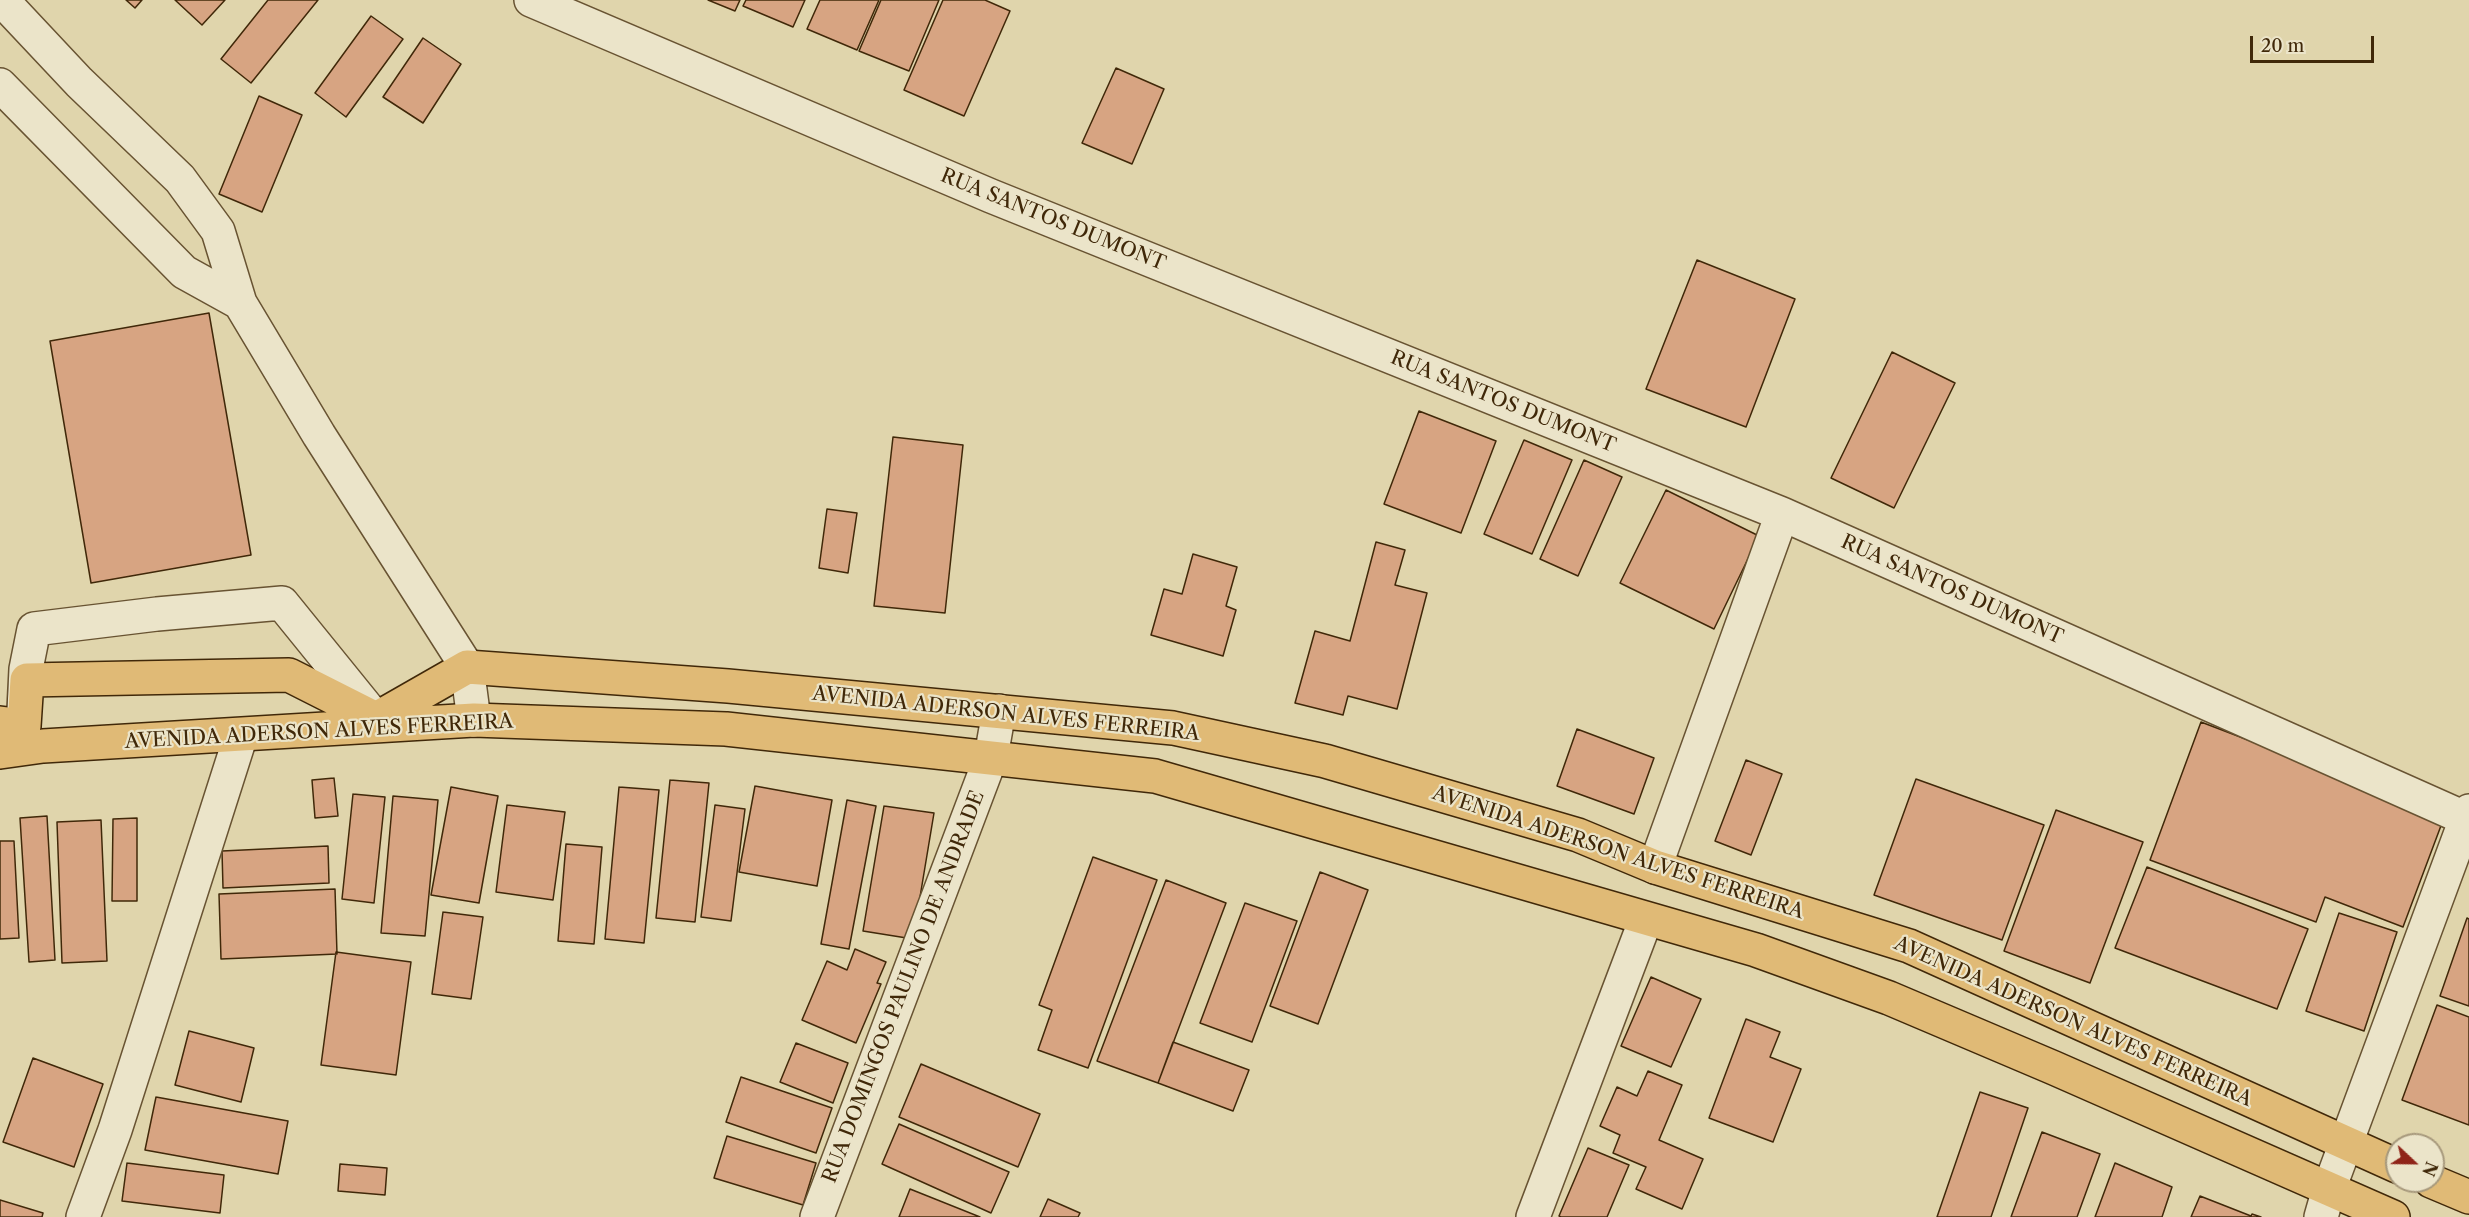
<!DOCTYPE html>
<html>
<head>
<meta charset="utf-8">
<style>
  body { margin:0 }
  #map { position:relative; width:2469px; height:1217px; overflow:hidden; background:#e0d5ac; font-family:"Libre Caslon Text",serif }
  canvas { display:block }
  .north { position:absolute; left:2385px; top:1133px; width:60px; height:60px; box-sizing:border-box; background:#ebe4c9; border:2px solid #a7997c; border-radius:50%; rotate:112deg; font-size:16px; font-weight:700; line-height:24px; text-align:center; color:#402809 }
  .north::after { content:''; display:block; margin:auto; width:21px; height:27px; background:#8f2418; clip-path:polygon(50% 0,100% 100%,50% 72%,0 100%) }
  .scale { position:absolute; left:2250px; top:36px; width:124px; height:27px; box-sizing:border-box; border:3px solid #402809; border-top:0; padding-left:8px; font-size:18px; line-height:21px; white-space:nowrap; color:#402809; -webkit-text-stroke:4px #ebe4c9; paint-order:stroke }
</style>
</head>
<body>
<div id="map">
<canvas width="2469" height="1217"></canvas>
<div class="north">N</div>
<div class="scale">20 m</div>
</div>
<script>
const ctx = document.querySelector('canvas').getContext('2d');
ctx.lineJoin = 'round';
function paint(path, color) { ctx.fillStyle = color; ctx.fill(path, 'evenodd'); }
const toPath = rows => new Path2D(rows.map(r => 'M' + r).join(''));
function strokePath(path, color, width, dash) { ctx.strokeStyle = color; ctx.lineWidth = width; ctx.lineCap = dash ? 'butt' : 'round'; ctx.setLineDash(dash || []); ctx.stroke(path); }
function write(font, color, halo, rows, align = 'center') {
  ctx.font = font + ' "Libre Caslon Text",serif'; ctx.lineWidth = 4.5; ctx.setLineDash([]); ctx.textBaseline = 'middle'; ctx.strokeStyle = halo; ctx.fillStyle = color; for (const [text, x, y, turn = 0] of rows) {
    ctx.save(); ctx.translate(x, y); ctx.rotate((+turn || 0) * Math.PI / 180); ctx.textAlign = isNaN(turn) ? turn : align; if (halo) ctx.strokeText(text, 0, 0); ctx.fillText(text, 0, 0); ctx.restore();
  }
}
const building = toPath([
  [126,0,142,0,135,8,126,0],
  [175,0,225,0,202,25,175,0],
  [268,0,318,0,251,83,221,59,268,0],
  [708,0,740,0,735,11,708,0],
  [746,0,805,0,793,27,743,6,746,0],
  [820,0,879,0,857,50,807,29,820,0],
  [881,0,939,0,909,71,859,51,881,0],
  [943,0,985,0,1010,11,964,116,904,90,943,0],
  [371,16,403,39,346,117,315,93,371,16],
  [423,38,461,64,423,123,383,97,423,38],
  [1116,68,1164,89,1132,164,1082,143,1116,68],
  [259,96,302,115,262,212,219,194,259,96],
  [1697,260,1795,299,1746,427,1646,389,1697,260],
  [209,313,251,555,91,583,50,341,209,313],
  [1892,352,1955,383,1894,508,1831,478,1892,352],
  [1419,411,1496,441,1461,533,1384,504,1419,411],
  [893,437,963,445,945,613,874,606,893,437],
  [1524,440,1572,460,1532,554,1484,534,1524,440],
  [1584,460,1622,477,1578,576,1540,559,1584,460],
  [1666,490,1759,536,1714,629,1620,583,1666,490],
  [827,509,857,513,848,573,819,568,827,509],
  [1376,542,1405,550,1395,585,1427,593,1397,709,1348,696,1343,715,1295,703,1315,631,1350,641,1376,542],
  [1193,554,1237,567,1226,606,1236,610,1223,656,1151,635,1164,589,1182,594,1193,554],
  [2201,722,2445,815,2403,927,2325,897,2316,922,2150,860,2201,722],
  [1577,729,1654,758,1634,814,1557,786,1577,729],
  [1746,760,1782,774,1751,855,1715,841,1746,760],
  [334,778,338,816,315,818,312,780,334,778],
  [1916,779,2044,825,2002,940,1874,895,1916,779],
  [670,780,709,783,695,922,656,918,670,780],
  [755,786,832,800,817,886,739,872,755,786],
  [451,787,498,796,479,903,431,895,451,787],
  [619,787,659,790,644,943,605,939,619,787],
  [353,794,385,797,374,903,342,899,353,794],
  [393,796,438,800,425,936,381,933,393,796],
  [847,800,876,806,849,949,821,944,847,800],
  [507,805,565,812,553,900,496,892,507,805],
  [715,805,745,809,731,921,701,917,715,805],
  [884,806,934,813,913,939,863,931,884,806],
  [2056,810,2143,842,2090,983,2004,951,2056,810],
  [47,816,55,960,29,962,20,818,47,816],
  [137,818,137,901,112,901,113,819,137,818],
  [101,820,107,961,62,963,57,822,101,820],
  [0,841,14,841,19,938,0,939,0,841],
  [566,844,602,847,594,944,558,941,566,844],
  [328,846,329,883,223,888,222,851,328,846],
  [1093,857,1157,880,1088,1068,1038,1050,1052,1010,1039,1005,1093,857],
  [2147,867,2308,929,2277,1009,2115,948,2147,867],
  [1320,872,1368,890,1318,1024,1270,1006,1320,872],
  [1166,880,1226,903,1158,1083,1097,1061,1166,880],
  [335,889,337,954,221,959,219,894,335,889],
  [1245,903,1297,921,1252,1042,1200,1023,1245,903],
  [443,912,483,917,471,999,432,994,443,912],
  [2339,913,2397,932,2364,1031,2306,1011,2339,913],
  [2467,918,2469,919,2469,1006,2440,996,2467,918],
  [855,949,886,962,877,983,881,984,856,1043,802,1020,827,961,847,970,855,949],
  [336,952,411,962,396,1075,321,1065,336,952],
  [1651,977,1701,999,1671,1067,1621,1046,1651,977],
  [2437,1005,2469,1017,2469,1125,2402,1100,2437,1005],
  [1746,1019,1780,1032,1770,1057,1801,1069,1773,1142,1709,1118,1746,1019],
  [189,1031,254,1048,241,1102,175,1085,189,1031],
  [1173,1042,1249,1070,1233,1111,1158,1083,1173,1042],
  [796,1043,848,1063,833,1103,780,1082,796,1043],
  [33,1058,103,1084,74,1167,3,1142,33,1058],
  [921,1064,1040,1114,1018,1167,899,1117,921,1064],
  [1648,1071,1682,1085,1659,1140,1703,1159,1682,1209,1636,1189,1646,1167,1613,1153,1620,1135,1600,1126,1617,1087,1637,1096,1648,1071],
  [741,1077,832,1108,816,1153,726,1122,741,1077],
  [1980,1092,2028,1108,1991,1217,1937,1217,1980,1092],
  [156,1097,288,1121,278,1174,145,1150,156,1097],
  [899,1124,1009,1172,991,1213,882,1164,899,1124],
  [2042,1132,2100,1154,2077,1217,2011,1217,2042,1132],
  [727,1136,816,1163,803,1205,714,1178,727,1136],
  [1588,1148,1629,1165,1607,1217,1561,1217,1559,1216,1588,1148],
  [127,1163,224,1175,220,1213,122,1201,127,1163],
  [2115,1163,2172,1187,2162,1217,2095,1217,2115,1163],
  [340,1164,387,1168,385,1195,338,1191,340,1164],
  [910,1189,980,1217,899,1217,910,1189],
  [2200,1196,2251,1216,2252,1214,2261,1217,2191,1217,2200,1196],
  [1048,1199,1080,1213,1078,1217,1040,1217,1048,1199],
  [0,1200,43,1213,42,1217,0,1217,0,1200]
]);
paint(building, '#d7a482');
strokePath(building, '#402809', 1.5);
const minor = toPath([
  [2,0,79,82,180,179,218,231,240,303,319,435,467,667,474,720],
  [531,0,991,196,1782,514,2469,820],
  [0,85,184,272,240,303],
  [24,709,26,669,34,629,157,614,282,603,376,719],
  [1655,867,1782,514],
  [83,1217,115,1130,241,735],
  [817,1217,991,757,999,711],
  [1533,1217,1646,919],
  [2321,1217,2329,1189,2469,811]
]);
const major = toPath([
  [0,723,24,726,27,680,289,675,376,719,467,667,728,686,1173,728,1325,761,1578,835,1655,867,1909,946,2397,1166],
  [0,752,43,746,474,720,726,729,1155,776,1756,950,1889,998,2054,1068,2393,1217],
  [2431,1181,2469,1197]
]);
strokePath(minor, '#685332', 36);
strokePath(major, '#402809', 36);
strokePath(minor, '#ebe4c9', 33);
strokePath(major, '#e0ba76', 33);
write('20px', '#402809', '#ebe4c9', [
  ["RUA SANTOS DUMONT",1053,220,22],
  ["RUA SANTOS DUMONT",1503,402,22],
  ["RUA SANTOS DUMONT",1952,590,24],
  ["AVENIDA ADERSON ALVES FERREIRA",1006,714,6],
  ["AVENIDA ADERSON ALVES FERREIRA",319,732,-3],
  ["AVENIDA ADERSON ALVES FERREIRA",1618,853,18],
  ["RUA DOMINGOS PAULINO DE ANDRADE",904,987,-69],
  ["AVENIDA ADERSON ALVES FERREIRA",2073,1022,24]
]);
</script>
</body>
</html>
